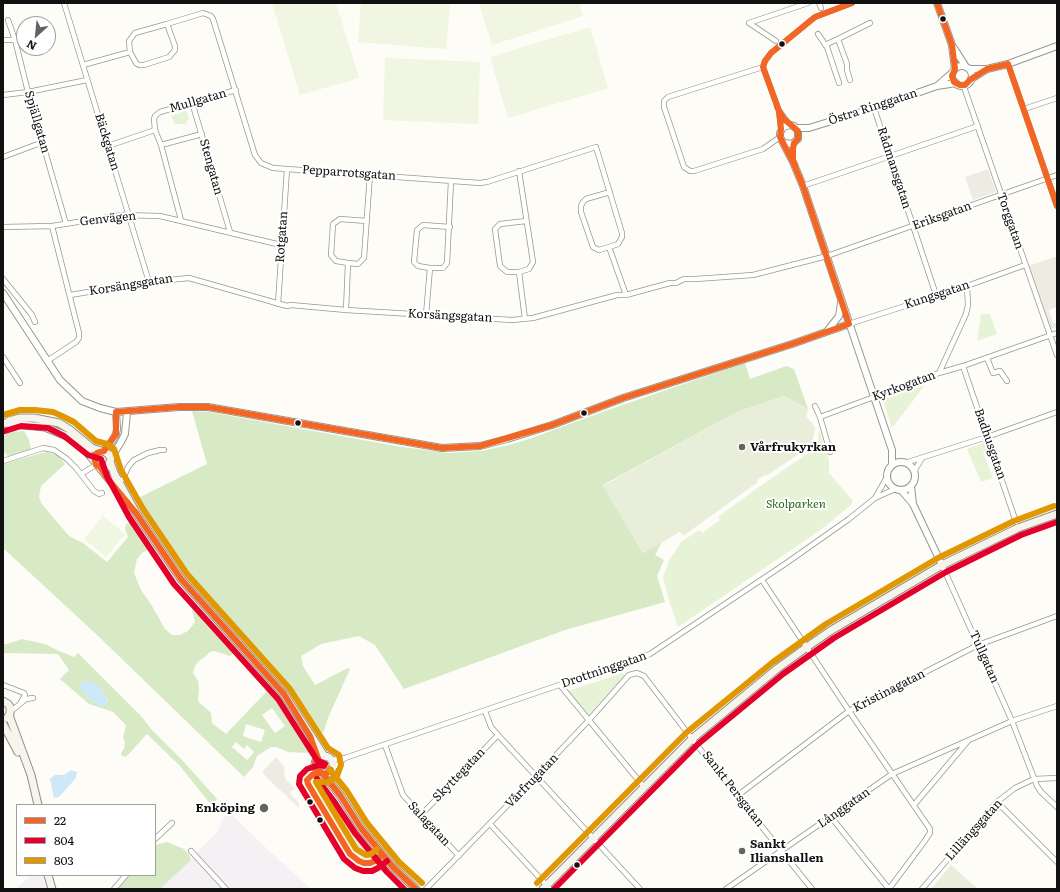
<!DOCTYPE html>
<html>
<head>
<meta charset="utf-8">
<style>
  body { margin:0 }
  #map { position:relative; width:1060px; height:892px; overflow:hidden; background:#fdfcf7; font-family:Literata,serif }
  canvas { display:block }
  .frame { position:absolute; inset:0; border:4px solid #111; pointer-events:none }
  .legend { position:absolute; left:16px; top:804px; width:140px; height:72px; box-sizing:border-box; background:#fff; border:1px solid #a0a0a0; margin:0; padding:5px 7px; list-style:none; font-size:12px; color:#111 }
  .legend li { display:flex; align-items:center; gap:8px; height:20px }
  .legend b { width:20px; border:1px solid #a0a0a0 }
  .north { position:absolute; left:16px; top:16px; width:40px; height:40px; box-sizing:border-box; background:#fff; border:1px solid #a0a0a0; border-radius:50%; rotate:207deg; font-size:11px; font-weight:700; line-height:16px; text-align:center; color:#111 }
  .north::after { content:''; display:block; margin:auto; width:14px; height:18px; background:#646362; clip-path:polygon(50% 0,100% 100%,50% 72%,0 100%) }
</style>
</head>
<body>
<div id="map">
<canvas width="1060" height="892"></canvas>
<div class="frame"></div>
<ul class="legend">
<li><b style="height:5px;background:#f26522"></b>22</li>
<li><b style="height:5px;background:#e4002b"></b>804</li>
<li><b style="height:5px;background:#e09702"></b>803</li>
</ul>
<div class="north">N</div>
</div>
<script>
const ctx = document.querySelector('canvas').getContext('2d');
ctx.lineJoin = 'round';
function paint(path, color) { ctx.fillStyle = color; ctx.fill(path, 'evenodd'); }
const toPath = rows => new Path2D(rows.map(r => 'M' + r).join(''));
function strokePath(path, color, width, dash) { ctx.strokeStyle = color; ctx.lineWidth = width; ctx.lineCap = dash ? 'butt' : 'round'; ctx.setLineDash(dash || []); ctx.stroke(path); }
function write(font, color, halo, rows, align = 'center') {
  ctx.font = font + ' Literata,serif'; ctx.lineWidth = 4; ctx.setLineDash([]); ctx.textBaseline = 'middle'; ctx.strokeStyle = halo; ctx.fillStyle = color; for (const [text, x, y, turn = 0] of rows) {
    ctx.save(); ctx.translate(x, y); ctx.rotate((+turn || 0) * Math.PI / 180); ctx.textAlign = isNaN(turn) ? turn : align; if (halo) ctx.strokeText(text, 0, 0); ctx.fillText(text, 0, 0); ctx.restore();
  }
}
paint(toPath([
  [228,811,263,845,311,889,160,889,196,854,218,831,221,822],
  [32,875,43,875,47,889,15,889]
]), '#f5f0f3');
paint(toPath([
  [186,111,189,118,186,124,175,124,171,116],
  [981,314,990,314,997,334,977,341],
  [925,385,892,428,883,400],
  [819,429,829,460,829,473,853,501,851,505,822,529,678,627,669,601,663,577,670,559,682,541,700,530,702,533,720,520,718,517,763,484,816,448,818,443],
  [986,442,989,449,983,452,993,478,981,482,967,449],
  [623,673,625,675,588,716,568,691],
  [315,777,318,777,325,784,362,845,365,845,373,853,372,859,363,859,356,853,357,851,349,845,311,781]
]), '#e7f3d7');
paint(toPath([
  [745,363,750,379,786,366,794,369,808,409,784,396,737,412,603,485,643,553,662,542,655,555,664,560,657,576,665,602,565,630,404,689,375,645,359,636,321,644,301,656,303,666,315,685,348,668,350,669,328,718,324,731,319,736,299,699,281,676,218,607,180,562,138,498,207,464,192,411,209,412,396,446,447,453,481,451,509,445,529,439,605,411],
  [24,431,29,440,31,450,8,456,3,451,3,432],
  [48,452,58,456,65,464,41,486,39,496,41,503,69,536,83,543,107,562,128,537,125,529,126,524,131,521,135,522,151,548,142,553,137,559,134,573,141,590,152,606,165,629,172,635,180,635,188,631,195,622,192,611,193,608,195,607,235,652,230,656,215,651,210,652,205,657,199,661,195,666,193,673,198,681,199,688,198,701,211,713,212,723,226,734,268,690,278,700,297,726,306,741,309,753,288,752,276,747,271,747,257,756,253,767,244,777,96,634,3,548,3,464,42,453],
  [272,708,285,726,275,733,262,715],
  [246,724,265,730,261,742,243,736],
  [236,742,244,749,247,745,254,752,247,760,232,747],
  [22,639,45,644,59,651,74,657,78,653,141,716,152,730,183,761,217,799,212,806,180,766,147,734,126,757,122,756,121,753,124,749,125,742,123,738,126,725,113,712,89,704,60,679,69,670,58,654,3,653,3,644,7,644],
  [100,687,108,701,100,705,90,700,87,697],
  [167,842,184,849,189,855,191,860,160,889,118,889,130,875,155,875,155,845]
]), '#d8eac5');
paint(toPath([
  [784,396,808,409,806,416,815,427,812,445,766,476,765,475,757,480,758,482,683,536,680,532,643,553,603,486,737,412],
  [951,865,978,889,931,889]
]), '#e9eedb');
paint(toPath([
  [272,3,336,3,359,78,300,95],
  [361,3,450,3,446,49,358,42],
  [479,3,579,3,583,16,492,45],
  [590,27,608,88,508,118,490,57],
  [385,58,480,62,478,124,383,120],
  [103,516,125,534,106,557,84,539]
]), '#f0f6e1');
paint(toPath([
  [988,169,996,192,973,200,965,177],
  [1057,256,1057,307,1049,310,1053,323,1057,322,1057,327,1051,329,1029,266],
  [276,757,285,768,284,773,285,779,296,789,291,791,290,793,299,803,299,808,263,774,263,771]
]), '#edebe2');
paint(toPath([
  [89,681,95,683,100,687,108,702,106,706,100,705,90,700,83,692,80,687,82,682],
  [71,770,77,772,76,778,59,797,54,798,50,779,55,775,64,775]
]), '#cde8f7');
const minor = toPath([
  [64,3,149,282],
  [819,3,821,8],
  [8,20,15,40,28,92,66,224],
  [167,24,203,13,211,16,213,19,255,155,261,163,273,168,480,183,487,182,596,147,622,233,622,237,618,244,609,247],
  [818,34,827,47,839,83],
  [838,39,870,23],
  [3,40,15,40],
  [776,41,749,23,808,3],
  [825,45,838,39,847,64,847,70,850,80],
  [1008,64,1057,206],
  [83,65,130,52,129,41,135,33,167,24,175,46,175,50,169,57,144,65,139,65,136,63,130,52],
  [763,67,668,97,664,101,664,107,684,167,690,171,694,171,763,149,780,137],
  [965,85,965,90,1057,355],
  [3,95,28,92,87,80],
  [192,102,230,232],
  [874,108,936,295],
  [1024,109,1057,98],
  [780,112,790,125],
  [781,129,779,111,763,67,765,61,771,53,815,17,852,3],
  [155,130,161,145,181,220],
  [161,145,202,134],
  [108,146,155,130,154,119,155,116,160,112,236,90],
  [3,157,43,142],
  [803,186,978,126],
  [610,192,586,199,583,202,581,206,581,212,593,247,599,250,609,247,626,295],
  [3,227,52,226,122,215,160,216,281,245],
  [348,263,358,264,364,258,370,174],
  [430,268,443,268,447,263,451,181],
  [519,272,529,269,533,262,519,171],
  [3,279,32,315,35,322],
  [70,295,149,282,189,278,287,306,291,305,346,310,512,320,533,318,617,295,626,295,670,283,676,283,684,279,695,279,753,275,827,256,1057,175],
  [278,304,287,169],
  [346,310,348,263,336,261,331,255,333,224,340,219,367,221],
  [426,315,430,268,418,266,414,262,417,230,423,225,450,227],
  [525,319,519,272,507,272,500,266,495,229,500,224,526,221],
  [849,324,967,286,1025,265],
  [3,357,20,383],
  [987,358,993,373,1000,371,1007,381],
  [47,361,76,342,79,338,79,333,52,226],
  [963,366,1016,522],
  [939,373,966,314,968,305,967,286],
  [815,406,820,417,830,452],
  [820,417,939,373,963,366,1057,333],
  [3,461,43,448,54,450,67,459,76,468,94,491,99,494,102,493],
  [908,462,987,437,1057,412],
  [915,470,922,458],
  [81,474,96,465],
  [119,482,123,479,128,467,134,460,148,453,160,450,164,450],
  [875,498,887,477],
  [942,565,1012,721,1037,786,1041,792,1057,807],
  [762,580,849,711,930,829,930,833,924,842,889,889],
  [3,685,24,693,25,695,21,702],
  [560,685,644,787],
  [485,711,491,727,498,735,640,889],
  [10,712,26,699,33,698],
  [385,745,403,795,459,856],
  [332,760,345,758,650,654,785,564,849,519,875,498,895,489],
  [333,768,345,758],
  [737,796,849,711,978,645,1057,616],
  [997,802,1057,862],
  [914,805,967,742],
  [420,816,498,735],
  [831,817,889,889],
  [490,824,550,889],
  [155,839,172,823],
  [191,851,226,889],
  [114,889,126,875],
  [426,889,536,776,589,720,629,675,637,673,644,676,713,766,812,889],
  [726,889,892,774,1012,721,1057,706],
  [922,889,997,802,1015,788,1034,779,1057,778]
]);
const tertiary = toPath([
  [937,3,952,45,955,69],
  [954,48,966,67],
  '952 76a10 10 0 1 1 20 0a10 10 0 1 1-20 0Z',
  [969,69,987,69,1008,64,1057,46],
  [971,79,987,69],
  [937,86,952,73],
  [796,128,809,128,874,108,937,86,956,83],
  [784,143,792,144,798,139,798,131,794,126,790,125,783,127,780,133,780,137,793,162,803,186,892,450,892,464],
  [3,293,60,380,82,401,100,408,116,412,179,407,208,407,442,448,480,446,507,439,552,425,623,398,792,344,849,324],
  [828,330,839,316,841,303],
  [104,451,112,441,116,434,117,429,116,412],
  [111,458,121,442,125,434,127,412],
  '887 476a14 14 0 1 1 28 0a14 14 0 1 1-28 0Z',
  [911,486,913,504,942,565],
  [901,490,913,504]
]);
const secondary = toPath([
  [9,421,20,418,34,418,59,423,69,429,92,448,101,451],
  [3,423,45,427,69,437,87,452,126,500],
  [98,453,104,451,108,454,111,458,110,462,108,466,104,467,100,467],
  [110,462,114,473,136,513,181,579,284,694,324,756],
  [3,701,8,704,10,707,10,714,7,718],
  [9,715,31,775,38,805],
  [3,724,18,752],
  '315 765a9 9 0 1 1 18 0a9 9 0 1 1-18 0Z',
  [323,774,340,795,361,828,393,867,416,889],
  [48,875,52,889],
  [543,889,693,738,778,668,807,647,830,631,942,565,1018,528,1057,514]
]);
strokePath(minor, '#979795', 6);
strokePath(tertiary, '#979795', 8);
strokePath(secondary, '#8e8d8b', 9);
strokePath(minor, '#fffffe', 4.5);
strokePath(tertiary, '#fffffe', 6);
strokePath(secondary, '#f6f4eb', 7);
strokePath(toPath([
  [937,3,952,45,955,69,952,76,954,82,960,85,965,85,971,79,987,69,1008,64],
  [1008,64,1057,206],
  [777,107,784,119,798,131,798,139,794,143,793,149,793,162,795,165],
  [331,770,326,774,320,773,312,775,307,780,308,784,350,854,359,861,364,863,370,863,375,861,382,855],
  [323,774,316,769,315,762,318,758,310,736,284,694,181,579,136,513,107,478,100,467,96,465,94,457,97,453,104,451,116,434,116,412,179,407,208,407,442,448,480,446,552,425,623,398,792,344,849,324,803,186,793,162,780,137,781,129,779,111,763,67,765,61,771,53,815,17,852,3],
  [323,774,340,795,361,828,393,867,416,889]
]), '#f26522', 6);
strokePath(toPath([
  [5,431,21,426,48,428,64,436,88,455,101,459,107,476,129,517,174,584,278,699,317,760,325,764,324,766,319,765,307,769,300,776,299,784,344,859,355,868,363,871,372,871,378,868,387,861],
  [317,779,333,800,355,833,387,872,404,889],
  [554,889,698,744,783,674,834,638,946,572,1021,535,1057,522]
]), '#e4002b', 6);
strokePath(toPath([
  [3,415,20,410,35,410,53,412,62,416,74,422,96,441,107,444,114,449,121,470,143,509,187,574,290,689,328,748,339,755,341,765,337,776,329,782,316,782,356,849,366,855,371,854,377,849],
  [329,769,347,791,367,823,399,862,422,883],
  [537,883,687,732,773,662,826,624,938,558,1014,521,1054,506]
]), '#e09702', 6);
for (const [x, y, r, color] of [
  [943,19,3.5,"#111"],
  [782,44,3.5,"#111"],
  [584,413,3.5,"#111"],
  [298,423,3.5,"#111"],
  [742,447,4,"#646362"],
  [310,802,3.5,"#111"],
  [264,808,5,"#646362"],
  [320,820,3.5,"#111"],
  [742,851,4,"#646362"],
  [577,865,3.5,"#111"]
]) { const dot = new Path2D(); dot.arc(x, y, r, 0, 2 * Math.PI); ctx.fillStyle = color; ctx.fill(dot); strokePath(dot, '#fff', 1.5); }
write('12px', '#111', '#fff', [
  ["Mullgatan",198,101,-16],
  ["Östra Ringgatan",873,107,-18],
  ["Spjällgatan",37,122,74],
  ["Bäckgatan",107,142,73],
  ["Stengatan",211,167,74],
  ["Rådmansgatan",894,168,72],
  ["Pepparrotsgatan",349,173,4],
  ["Eriksgatan",942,216,-20],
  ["Genvägen",108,219,-6],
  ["Torggatan",1010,221,71],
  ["Rotgatan",282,237,-86],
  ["Korsängsgatan",131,285,-9],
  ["Kungsgatan",937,295,-18],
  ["Korsängsgatan",450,316,3],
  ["Kyrkogatan",904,386,-20],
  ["Badhusgatan",990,444,71],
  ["Tullgatan",984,657,66],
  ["Drottninggatan",604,670,-19],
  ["Kristinagatan",889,691,-27],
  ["Skyttegatan",459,775,-46],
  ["Vårfrugatan",532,781,-46],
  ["Sankt Persgatan",733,789,52],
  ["Långgatan",844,808,-35],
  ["Salagatan",429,824,47],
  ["Lillängsgatan",974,830,-48]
]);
write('bold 12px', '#111', '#fff', [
  ["Vårfrukyrkan",750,447],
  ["Enköping",255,808,"right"],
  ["Sankt",750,844],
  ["Ilianshallen",750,858]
], 'left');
write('italic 12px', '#2f6b1f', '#fff', [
  ["Skolparken",796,504]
]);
</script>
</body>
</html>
